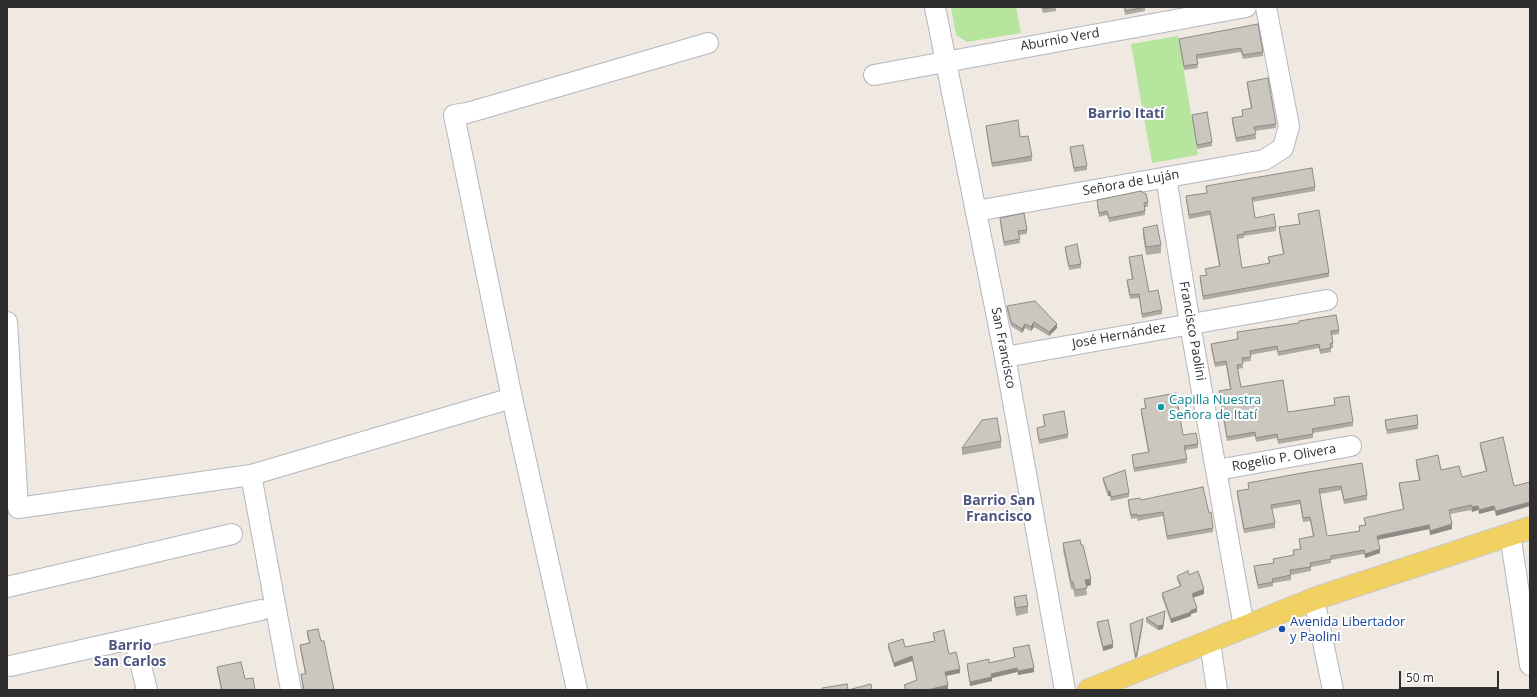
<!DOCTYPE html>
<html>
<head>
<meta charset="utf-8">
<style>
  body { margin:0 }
  #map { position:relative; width:1537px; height:697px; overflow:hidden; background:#efe9e1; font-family:"Open Sans",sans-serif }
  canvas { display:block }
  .frame { position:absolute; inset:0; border:8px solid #2e2e2e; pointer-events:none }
  .scale { position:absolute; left:1399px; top:671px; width:100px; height:18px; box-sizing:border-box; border:2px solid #2e2e2e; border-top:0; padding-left:5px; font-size:12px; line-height:14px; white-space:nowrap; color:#2e2e2e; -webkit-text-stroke:3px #fff; paint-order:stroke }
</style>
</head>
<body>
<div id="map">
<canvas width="1537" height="697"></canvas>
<div class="frame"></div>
<div class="scale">50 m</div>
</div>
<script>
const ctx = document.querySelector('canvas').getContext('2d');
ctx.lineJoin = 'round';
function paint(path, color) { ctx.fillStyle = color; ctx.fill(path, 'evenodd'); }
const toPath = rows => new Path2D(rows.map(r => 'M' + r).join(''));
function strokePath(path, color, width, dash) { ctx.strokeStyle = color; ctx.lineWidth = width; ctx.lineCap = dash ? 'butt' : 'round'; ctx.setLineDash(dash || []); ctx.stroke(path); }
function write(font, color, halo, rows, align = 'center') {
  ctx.font = font + ' "Open Sans",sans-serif'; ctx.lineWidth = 4; ctx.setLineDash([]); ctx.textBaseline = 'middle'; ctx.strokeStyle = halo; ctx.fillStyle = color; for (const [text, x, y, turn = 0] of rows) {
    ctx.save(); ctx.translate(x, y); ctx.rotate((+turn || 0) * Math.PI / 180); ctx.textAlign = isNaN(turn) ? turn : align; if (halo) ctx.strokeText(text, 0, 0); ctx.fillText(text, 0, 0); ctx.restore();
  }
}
paint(toPath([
  [951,7,1016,7,1021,33,967,42,956,35],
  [1178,36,1198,155,1152,163,1131,44]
]), '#b6e59e');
const minor = toPath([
  [935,7,1005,357,1065,690],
  [874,75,1246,7],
  [1166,177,1190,324,1244,627],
  [976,211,1264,160,1283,148,1289,126,1266,7],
  [7,322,18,508,251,475,512,398],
  [1005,357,1327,300],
  [1217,470,1351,446],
  [251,475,291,690],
  [1510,534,1530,665],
  [7,587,232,534],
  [1314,599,1333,690],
  [134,639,147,690],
  [1210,642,1217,690],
  [10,666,261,610],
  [577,690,512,398,454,115,467,113,708,43]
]);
const major = toPath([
  [1089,690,1314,599,1530,528]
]);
strokePath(minor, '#b4b7c1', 22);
strokePath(major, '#c9c9c9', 24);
strokePath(minor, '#fff', 20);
strokePath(major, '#f2d163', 22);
paint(toPath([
  [1041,7,1056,7,1056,11,1043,13],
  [1124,7,1145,7,1145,11,1125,15],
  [1258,24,1263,52,1263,56,1243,59,1241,52,1197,59,1198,68,1184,70,1179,43,1179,39],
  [1247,82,1276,124,1276,128,1255,131,1256,139,1236,142,1232,122,1232,118,1242,116,1242,110,1251,109,1247,86],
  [1192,115,1212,142,1212,146,1197,149,1192,119],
  [986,126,1020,137,1032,156,1032,161,992,167,986,130],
  [1070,147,1087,166,1087,170,1074,172,1070,151],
  [1206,186,1315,187,1315,191,1252,202,1255,218,1276,227,1276,231,1244,236,1244,238,1237,239,1242,268,1269,264,1268,257,1283,254,1279,232,1279,227,1299,224,1298,214,1329,273,1329,277,1203,300,1200,280,1200,276,1206,275,1205,269,1219,266,1210,215,1189,219,1186,200,1186,196,1206,193],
  [1097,200,1148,202,1148,207,1145,207,1145,215,1109,222,1107,215,1099,217,1097,204],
  [1000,218,1027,230,1027,234,1019,235,1020,243,1004,246,1000,222],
  [1143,228,1161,245,1161,253,1146,255,1143,236],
  [1065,247,1081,264,1081,268,1069,270,1065,251],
  [1129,257,1149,292,1162,310,1162,314,1142,318,1139,298,1130,299,1127,285,1127,280,1132,280,1129,261],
  [1007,306,1057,328,1049,336,1034,327,1031,331,1025,328,1022,333,1011,326,1007,310],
  [1339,330,1339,334,1332,335,1333,348,1331,348,1331,352,1320,354,1319,348,1278,356,1277,350,1250,355,1251,361,1242,362,1243,368,1238,369,1241,387,1288,412,1335,405,1334,398,1353,422,1353,426,1313,433,1313,438,1278,444,1277,438,1256,442,1255,436,1227,441,1219,395,1219,391,1230,389,1226,365,1215,367,1211,348,1211,344,1237,339,1237,332],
  [1144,399,1183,435,1198,444,1198,448,1185,450,1187,463,1134,472,1132,459,1132,455,1148,452,1141,413,1141,409,1145,408],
  [1043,415,1068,434,1068,438,1039,444,1037,432,1037,428,1044,426],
  [1385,420,1418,425,1418,429,1387,434,1385,424],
  [1503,437,1496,516,1494,510,1479,514,1478,510,1472,512,1471,510,1450,514,1452,529,1430,535,1429,529,1377,540,1380,553,1365,558,1364,554,1331,560,1331,563,1311,567,1311,571,1291,575,1291,580,1273,583,1273,586,1258,589,1254,570,1254,566,1273,563,1273,559,1293,555,1293,550,1300,549,1299,539,1313,537,1310,521,1303,522,1300,504,1272,509,1275,523,1275,528,1244,533,1237,495,1237,491,1249,489,1248,483,1362,463,1367,495,1367,500,1344,504,1341,490,1320,494,1327,536,1359,531,1359,526,1365,525,1364,518,1403,509,1399,487,1399,483,1419,480,1416,464,1416,460,1462,477,1486,472,1480,447,1480,443],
  [1001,441,1001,448,962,455,962,448],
  [1103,478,1129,493,1129,497,1111,501,1110,496,1108,496,1103,482],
  [1128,500,1141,500,1209,513,1213,528,1213,532,1167,540,1163,516,1137,521,1137,518,1131,519,1128,504],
  [1063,543,1091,585,1086,586,1087,595,1075,597,1073,589,1071,589,1063,550],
  [1189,575,1204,594,1193,598,1197,612,1191,614,1191,616,1171,623,1162,597,1162,593,1180,586,1177,580,1177,576],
  [1014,597,1028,606,1028,613,1016,616,1014,604],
  [1165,615,1163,629,1158,630,1146,622,1146,618],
  [1097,622,1113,648,1103,651,1097,626],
  [1143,623,1137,657,1135,658,1130,628,1130,624],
  [307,631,321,641,334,690,303,690,301,678,301,674,305,674,300,649,300,645,309,643,307,635],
  [933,633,949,654,960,673,946,676,948,689,905,689,904,685,917,680,912,661,894,667,888,648,888,644,905,647,934,641],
  [1013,648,1034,672,1018,675,1017,672,992,678,992,681,970,686,967,668,967,664,989,663,1014,657],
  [217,667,245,679,255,690,221,690,217,671]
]), '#afaba4');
paint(toPath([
  [1034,322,1034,327,1031,331,1031,327],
  [1025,324,1025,328,1022,333,1022,329],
  [1057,324,1057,328,1049,336,1049,332],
  [1110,491,1110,496,1108,496,1108,492],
  [1530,502,1530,506,1496,516,1496,511],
  [1478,506,1478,510,1472,512,1472,507],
  [1494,506,1494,510,1479,514,1479,510],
  [1452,524,1452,529,1430,535,1430,531],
  [1429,525,1429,529,1377,540,1377,536],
  [1380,549,1380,553,1365,558,1365,554],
  [1091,579,1091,585,1085,587,1085,580],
  [1204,589,1204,594,1192,598,1192,594],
  [1197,608,1197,612,1191,614,1191,616,1171,623,1171,619],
  [1165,611,1163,629,1158,630,1158,626],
  [1143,619,1143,623,1137,657,1135,658,1135,654],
  [1113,644,1113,648,1103,651,1103,647],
  [912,656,912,661,894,667,894,663],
  [1017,668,1017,672,992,678,992,681,970,686,970,682,991,674],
  [1034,668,1034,672,1018,675,1018,671],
  [960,669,960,673,945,676,945,672],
  [948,685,948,689,945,690,927,690]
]), '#8e8b86');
const building = toPath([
  [1042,7,1056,7,1043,9,1042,7],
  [1125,7,1145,7,1125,11,1125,7],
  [1258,24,1263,52,1243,55,1241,48,1196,55,1198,64,1184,66,1179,39,1258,24],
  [1268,78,1276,124,1254,127,1256,134,1236,138,1232,118,1243,116,1242,110,1252,108,1247,82,1268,78],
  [1207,112,1212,142,1197,145,1192,115,1207,112],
  [1018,120,1020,137,1028,136,1032,156,992,163,986,126,1018,120],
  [1083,145,1087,166,1074,168,1070,147,1083,145],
  [1312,168,1315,187,1252,198,1255,218,1274,214,1276,227,1244,232,1244,234,1237,235,1241,262,1242,268,1270,263,1268,257,1284,254,1279,227,1300,224,1298,214,1319,210,1329,273,1203,296,1200,276,1207,275,1205,269,1220,266,1210,211,1189,215,1186,196,1207,193,1206,186,1312,168],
  [1141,191,1146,194,1148,202,1144,203,1145,211,1109,218,1107,211,1099,213,1097,200,1141,191],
  [1024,213,1027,230,1018,231,1020,239,1004,242,1000,218,1024,213],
  [1157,225,1161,245,1146,247,1143,228,1157,225],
  [1077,244,1081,264,1069,266,1065,247,1077,244],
  [1142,255,1149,292,1158,290,1162,310,1142,314,1139,294,1130,295,1127,280,1133,279,1129,257,1142,255],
  [1035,301,1057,324,1049,332,1034,322,1031,327,1025,324,1022,329,1011,322,1007,306,1035,301],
  [1336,315,1339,330,1331,331,1333,343,1330,344,1331,348,1320,350,1319,344,1278,352,1277,346,1250,351,1251,357,1242,358,1243,364,1237,365,1241,387,1283,380,1288,412,1335,405,1334,398,1349,396,1353,422,1312,429,1313,434,1278,440,1277,434,1256,438,1255,432,1227,437,1219,391,1231,389,1226,361,1215,363,1211,344,1238,339,1237,332,1299,323,1299,321,1336,315],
  [1176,393,1183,435,1196,433,1198,444,1184,446,1187,459,1134,468,1132,455,1149,452,1141,409,1146,408,1144,399,1176,393],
  [1064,411,1068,434,1039,440,1037,428,1045,426,1043,415,1064,411],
  [1417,415,1418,425,1387,430,1385,420,1417,415],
  [997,418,1001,441,962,448,982,420,997,418],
  [1503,437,1514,486,1530,482,1530,502,1496,511,1494,506,1479,510,1478,506,1472,507,1471,505,1449,510,1452,524,1430,531,1429,525,1377,536,1380,549,1365,554,1364,550,1331,556,1331,559,1310,563,1311,567,1290,570,1291,575,1272,579,1273,582,1258,585,1254,566,1274,563,1273,559,1294,555,1293,550,1301,549,1299,539,1314,536,1310,517,1303,518,1300,500,1271,505,1275,523,1244,529,1237,491,1249,489,1248,483,1302,473,1362,463,1367,495,1344,500,1341,486,1319,489,1327,536,1360,531,1359,526,1366,525,1364,518,1404,509,1399,483,1420,480,1416,460,1438,455,1441,470,1459,466,1462,477,1487,471,1480,443,1503,437],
  [1125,470,1129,493,1111,497,1110,491,1108,492,1103,478,1125,470],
  [1203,487,1209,513,1211,512,1213,528,1167,536,1163,512,1137,516,1137,514,1131,515,1128,500,1140,498,1141,500,1203,487],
  [1080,540,1081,545,1083,545,1091,579,1085,580,1087,588,1075,590,1073,582,1071,582,1063,543,1080,540],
  [1188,571,1189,575,1198,571,1204,589,1192,594,1197,608,1190,611,1191,612,1171,619,1162,593,1181,586,1177,576,1188,571],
  [1026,595,1028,606,1016,608,1014,597,1026,595],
  [1165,611,1163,625,1158,626,1146,618,1165,611],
  [1143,619,1137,653,1135,654,1130,624,1143,619],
  [1108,620,1113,644,1103,647,1097,622,1108,620],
  [318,629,321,641,324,641,334,690,304,690,301,674,306,674,300,645,310,643,307,631,318,629],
  [944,630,949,654,956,652,960,669,945,672,948,685,927,690,902,690,906,689,904,685,917,680,912,656,894,663,888,644,903,639,905,647,935,641,933,633,944,630],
  [1029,645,1034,668,1018,671,1017,668,991,674,992,677,970,682,967,664,989,659,989,663,1015,657,1013,648,1029,645],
  [241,662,245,679,253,678,255,690,222,690,217,667,241,662],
  [847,684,848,690,871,684,872,690,822,690,822,688,847,684]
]);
paint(building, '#cbc7bf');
strokePath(building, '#8e8b86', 1);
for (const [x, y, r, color] of [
  [1161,407,4,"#0f9aa8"],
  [1282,629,4,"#1a4fb4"]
]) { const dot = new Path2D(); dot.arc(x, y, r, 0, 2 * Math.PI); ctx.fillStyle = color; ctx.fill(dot); strokePath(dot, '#fff', 1.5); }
write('13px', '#2e2e2e', '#fff', [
  ["Aburnio Verd",1060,40,-10],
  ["Señora de Luján",1131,183,-10],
  ["Francisco Paolini",1192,331,80],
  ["José Hernández",1119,336,-10],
  ["San Francisco",1003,348,79],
  ["Rogelio P. Olivera",1284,458,-10]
]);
write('13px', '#0d838f', '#fff', [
  ["Capilla Nuestra",1169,400],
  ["Señora de Itatí",1169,415]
], 'left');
write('13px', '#164399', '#fff', [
  ["Avenida Libertador",1290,622],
  ["y Paolini",1290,637]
], 'left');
write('bold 14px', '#4d5680', '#fff', [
  ["Barrio Itatí",1126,114],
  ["Barrio San",999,501],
  ["Francisco",999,517],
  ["Barrio",130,646],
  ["San Carlos",130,662]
]);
</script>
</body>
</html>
